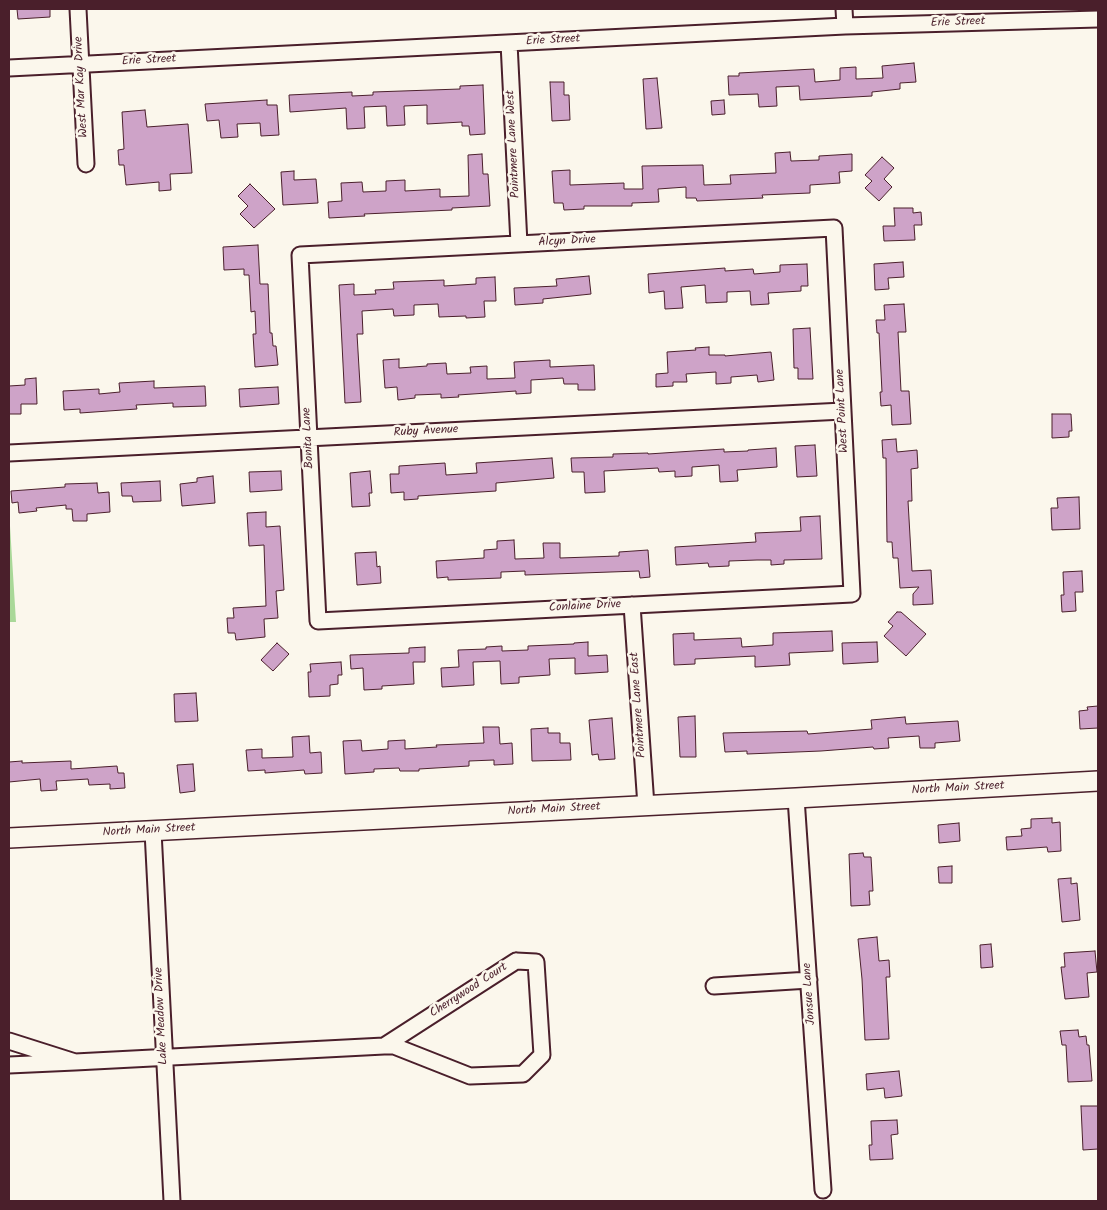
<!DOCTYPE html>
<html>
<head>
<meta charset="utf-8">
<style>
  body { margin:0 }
  #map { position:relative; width:1107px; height:1210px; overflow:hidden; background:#fbf7ec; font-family:Kalam,sans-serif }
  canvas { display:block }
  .frame { position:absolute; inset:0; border:10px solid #4a1f2b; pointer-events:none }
</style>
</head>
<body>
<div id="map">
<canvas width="1107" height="1210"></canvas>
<div class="frame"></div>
</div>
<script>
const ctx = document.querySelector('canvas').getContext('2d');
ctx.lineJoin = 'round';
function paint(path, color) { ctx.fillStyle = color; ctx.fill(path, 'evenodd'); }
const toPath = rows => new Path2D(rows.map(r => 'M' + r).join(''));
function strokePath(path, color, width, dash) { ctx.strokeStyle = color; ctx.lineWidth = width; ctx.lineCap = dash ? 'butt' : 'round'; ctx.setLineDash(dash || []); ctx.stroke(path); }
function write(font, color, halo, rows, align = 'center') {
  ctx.font = font + ' Kalam,sans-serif'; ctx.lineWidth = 5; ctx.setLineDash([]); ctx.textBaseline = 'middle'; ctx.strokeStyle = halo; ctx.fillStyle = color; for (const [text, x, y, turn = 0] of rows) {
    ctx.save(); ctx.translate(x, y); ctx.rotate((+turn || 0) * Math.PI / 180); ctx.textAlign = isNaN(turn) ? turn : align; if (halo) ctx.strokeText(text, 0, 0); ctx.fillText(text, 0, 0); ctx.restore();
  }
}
paint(toPath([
  [9,510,16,622,9,622]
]), '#a9d898');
const building = toPath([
  [17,9,50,9,50,17,18,19,17,9],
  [914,63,916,82,900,83,900,89,872,92,872,96,800,100,799,86,776,87,777,106,759,107,758,94,729,95,728,76,739,76,739,73,814,69,815,82,840,80,840,68,856,67,856,79,883,78,882,66,914,63],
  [657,78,662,128,646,129,643,79,657,78],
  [550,82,564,82,564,95,569,95,570,120,552,121,550,82],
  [483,85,485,134,470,135,469,126,462,126,462,122,427,124,427,105,404,106,405,125,387,126,386,106,364,107,365,128,347,129,346,108,290,112,289,95,352,92,352,96,373,95,373,92,460,89,460,86,483,85],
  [267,100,267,105,277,105,279,135,261,136,260,123,237,124,238,137,221,138,219,120,207,121,205,104,267,100],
  [724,100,725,114,712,115,711,101,724,100],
  [145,110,147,127,188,124,192,173,170,174,171,190,159,191,159,182,126,185,124,165,119,165,118,150,124,149,122,112,145,110],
  [790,152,791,161,819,160,819,156,852,154,852,171,839,172,840,183,810,185,810,193,762,195,763,198,697,201,696,198,686,198,686,187,658,189,659,202,632,203,632,206,584,206,584,209,564,210,563,203,554,203,552,171,570,170,570,185,624,183,624,189,643,189,642,166,703,165,704,185,731,184,730,175,776,173,775,153,790,152],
  [482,154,483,174,488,174,490,206,452,208,452,210,364,214,365,216,329,218,328,202,342,201,341,183,362,182,363,192,386,191,386,181,405,180,405,191,440,189,440,197,469,196,468,155,482,154],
  [882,157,894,168,884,179,892,187,879,201,865,188,872,181,865,175,882,157],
  [294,171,294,180,316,179,318,203,283,205,281,172,294,171],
  [250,184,275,209,254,228,240,214,248,206,238,196,250,184],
  [894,208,913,208,913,213,921,212,922,225,914,225,915,240,884,241,883,226,895,226,894,208],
  [258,245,260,284,268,284,270,333,272,333,273,346,276,346,278,365,255,367,253,334,256,334,255,311,251,312,249,275,244,275,244,269,224,270,223,247,258,245],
  [903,262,904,277,888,278,889,289,875,290,874,264,903,262],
  [807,264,808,286,801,286,801,291,768,293,769,304,751,305,750,291,727,292,727,302,706,303,705,285,681,287,683,308,665,309,664,291,649,293,648,274,725,268,725,271,753,269,754,274,780,272,780,265,807,264],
  [589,276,591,294,543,299,543,303,515,305,514,288,557,286,556,279,589,276],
  [495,277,496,301,484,301,485,317,466,318,466,316,439,317,438,304,414,305,414,315,394,316,393,309,362,311,363,334,357,334,361,402,345,403,339,285,354,284,354,295,376,294,375,290,394,289,393,282,444,280,444,286,476,284,476,278,495,277],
  [904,304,906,332,898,332,901,391,909,391,911,424,892,425,891,405,881,406,880,392,882,392,879,333,877,333,876,320,885,320,884,305,904,304],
  [810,328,813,379,798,379,798,368,794,368,793,329,810,328],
  [709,347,709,355,725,355,725,356,771,352,774,380,758,382,757,375,731,377,731,383,716,384,716,372,686,374,687,382,673,382,673,386,656,387,656,374,668,373,667,352,696,350,695,348,709,347],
  [399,359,399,368,427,366,427,364,446,363,447,374,471,373,470,367,487,366,487,379,515,378,514,362,550,360,550,367,594,365,595,390,578,390,578,384,564,384,563,378,531,380,531,393,516,394,516,391,458,395,459,397,441,398,441,394,415,395,415,398,398,400,397,387,385,388,383,360,399,359],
  [36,378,37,404,21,404,21,414,9,414,9,386,25,385,25,379,36,378],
  [154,381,154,388,205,386,206,406,173,407,173,403,136,405,137,409,80,413,80,409,64,410,63,391,99,389,99,394,120,392,119,383,154,381],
  [278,387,279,404,240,407,239,389,278,387],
  [1052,414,1071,414,1072,431,1069,431,1069,437,1052,438,1052,414],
  [896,439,897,452,917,450,918,468,911,469,912,501,908,501,912,571,931,570,933,604,913,605,913,594,919,587,900,588,898,558,893,558,892,542,887,542,886,458,883,458,882,440,896,439],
  [815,445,817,476,797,477,795,446,815,445],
  [776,448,777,467,737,470,738,481,720,482,719,465,692,467,692,476,675,477,675,471,659,472,658,468,604,471,605,492,585,493,584,472,572,472,571,458,613,457,613,454,648,453,648,454,724,449,724,452,748,451,748,450,776,448],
  [552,458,554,478,496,483,496,491,418,496,418,499,404,500,404,492,391,493,390,474,399,474,399,466,445,463,446,475,477,473,476,463,552,458],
  [281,471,282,490,250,492,249,472,281,471],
  [370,471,372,493,369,493,370,506,352,507,350,473,370,471],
  [213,476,215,503,182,506,180,484,197,482,197,478,213,476],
  [160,481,161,501,133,502,132,496,122,496,121,483,160,481],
  [97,483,98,493,109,492,110,512,87,514,87,521,73,521,72,509,66,509,66,505,36,508,37,511,19,513,18,502,12,503,11,491,65,487,65,484,97,483],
  [1079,497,1080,529,1052,530,1051,508,1058,508,1057,498,1079,497],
  [266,512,266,527,280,526,284,590,276,591,278,618,264,619,265,637,236,640,235,633,228,633,227,618,234,618,233,608,266,606,264,545,249,546,247,513,266,512],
  [820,516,822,559,784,560,784,564,771,565,771,560,757,560,729,561,729,566,709,567,708,563,676,565,675,547,756,542,755,533,801,531,800,517,820,516],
  [514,540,515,559,544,558,543,543,560,543,560,558,619,556,619,552,648,550,650,577,640,578,639,571,525,575,525,571,501,572,501,578,448,580,448,577,437,578,436,561,484,558,484,550,497,549,497,541,514,540],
  [376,552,377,567,380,566,381,583,357,585,355,553,376,552],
  [1082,571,1083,592,1075,592,1076,611,1062,612,1061,595,1064,595,1063,572,1082,571],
  [897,612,901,612,926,634,906,656,884,636,893,626,888,622,897,612],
  [832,631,833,651,789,653,790,665,755,667,755,656,695,659,695,664,674,665,673,634,694,633,694,640,741,638,742,647,773,645,773,633,832,631],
  [588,642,588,656,607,655,608,672,575,674,575,658,549,659,550,675,519,677,519,683,501,684,500,661,473,662,474,685,442,687,441,668,459,667,458,650,486,649,486,647,502,646,502,651,528,650,528,646,574,644,574,643,588,642],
  [877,642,878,662,843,664,842,643,877,642],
  [277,643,289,654,273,671,261,660,277,643],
  [425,647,425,662,413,662,414,684,382,686,382,689,364,690,363,668,351,669,350,655,409,653,409,648,425,647],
  [341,662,342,675,338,675,338,684,330,685,330,696,309,697,308,672,311,672,310,664,341,662],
  [196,693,198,721,175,722,174,694,196,693],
  [1098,706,1098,728,1080,729,1079,711,1088,710,1087,707,1098,706],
  [695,716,696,757,680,757,678,717,695,716],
  [905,717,906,724,958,721,960,741,935,743,935,748,920,748,919,736,888,738,889,748,874,749,873,747,821,751,747,754,747,751,725,752,723,733,807,731,808,734,872,729,871,720,905,717],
  [612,718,615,759,599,760,598,754,592,755,589,720,612,718],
  [483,727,499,727,500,744,512,743,513,764,494,765,494,760,469,761,469,766,419,769,419,771,400,771,399,768,374,769,374,772,345,774,343,741,361,740,362,751,388,749,388,741,405,740,405,749,437,747,436,745,484,743,483,727],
  [548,728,548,733,560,733,560,743,570,743,571,760,532,761,531,729,548,728],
  [309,736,310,753,321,752,322,773,305,774,304,770,265,773,265,770,248,771,246,750,262,749,262,758,293,757,292,737,309,736],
  [22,761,22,763,71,761,71,769,117,766,118,773,124,773,125,788,110,789,110,784,89,785,88,779,56,781,57,790,41,791,40,779,9,782,9,762,22,761],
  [193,764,195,791,180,793,177,765,193,764],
  [1052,818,1052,823,1060,822,1061,851,1048,852,1047,847,1007,850,1006,837,1022,836,1021,829,1031,828,1031,819,1052,818],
  [959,823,960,841,939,843,938,825,959,823],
  [863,853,864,857,871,857,873,891,869,891,870,905,851,906,849,854,863,853],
  [952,866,952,883,939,883,938,867,952,866],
  [1071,878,1071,884,1077,883,1080,920,1062,922,1058,879,1071,878],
  [877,937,879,961,889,960,890,977,886,977,889,1039,865,1040,862,979,858,939,877,937],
  [991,944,993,967,981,968,980,945,991,944],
  [1095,951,1097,972,1087,973,1089,997,1065,999,1061,967,1065,967,1064,953,1095,951],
  [1078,1030,1079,1037,1086,1036,1087,1045,1089,1045,1092,1081,1068,1082,1066,1045,1062,1045,1060,1031,1078,1030],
  [899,1071,902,1096,885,1098,884,1088,867,1090,866,1074,899,1071],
  [1081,1106,1098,1106,1098,1149,1083,1150,1081,1106],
  [897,1120,898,1134,891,1135,893,1159,870,1160,869,1145,872,1145,871,1121,897,1120]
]);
paint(building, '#cea3c8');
strokePath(building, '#4a1f2b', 1);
const minor = toPath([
  [78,9,86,164],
  [844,9,845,26],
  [509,43,519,244],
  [9,68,845,26,1098,19],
  [834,228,852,594,318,621,300,255,834,228],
  [9,453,843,411],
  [632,605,646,806],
  [796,798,823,1190],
  [153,831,172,1201],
  [516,961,536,962,542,1055,523,1074,470,1076,394,1046,384,1046,516,961],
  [714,986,809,980],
  [9,1041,75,1062,9,1065],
  [75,1062,384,1046]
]);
const major = toPath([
  [9,838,796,798,1098,781]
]);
strokePath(minor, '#4a1f2b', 19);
strokePath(major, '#4a1f2b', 22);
strokePath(minor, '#fbf7ec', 15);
strokePath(major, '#fbf7ec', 19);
write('12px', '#4a1f2b', '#fbf7ec', [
  ["Erie Street",958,23,-2],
  ["Erie Street",553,41,-3],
  ["Erie Street",149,61,-3],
  ["West Mar Kay Drive",82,87,-93],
  ["Pointmere Lane West",514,144,-93],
  ["Alcyn Drive",567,242,-3],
  ["West Point Lane",843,411,-93],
  ["Ruby Avenue",426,432,-3],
  ["Bonita Lane",309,438,-93],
  ["Conlaine Drive",585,607,-3],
  ["Pointmere Lane East",639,705,-94],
  ["North Main Street",958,789,-3],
  ["North Main Street",554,810,-3],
  ["North Main Street",149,831,-3],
  ["Cherrywood Court",469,991,-33],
  ["Jonsue Lane",810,994,-94],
  ["Lake Meadow Drive",162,1016,-93]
]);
</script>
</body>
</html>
